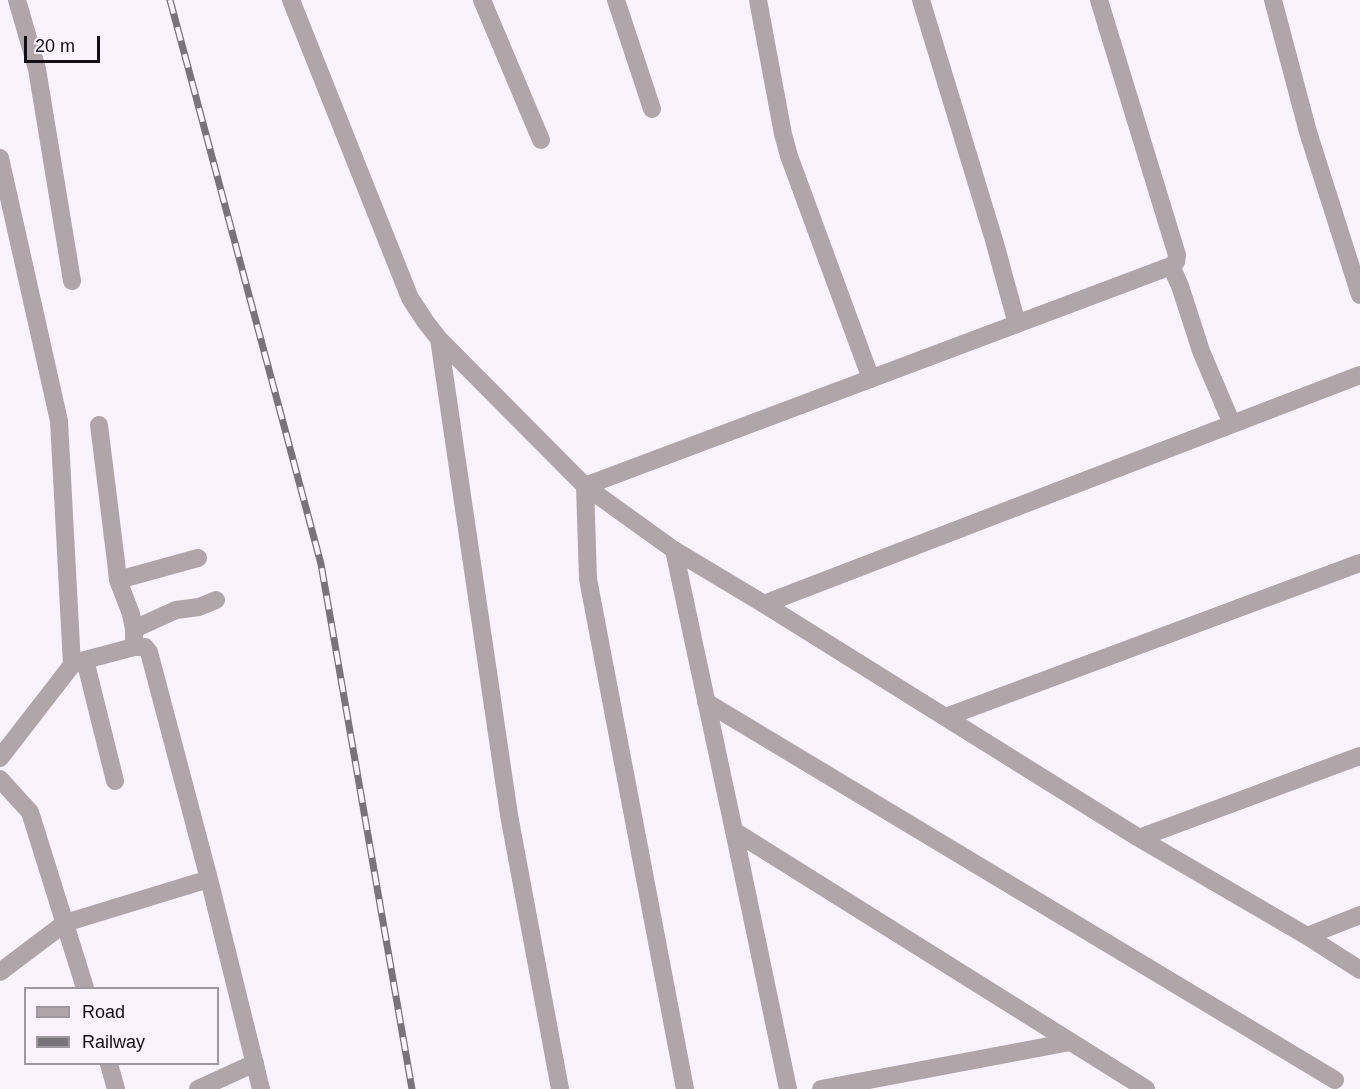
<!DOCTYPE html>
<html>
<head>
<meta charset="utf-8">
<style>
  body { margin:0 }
  #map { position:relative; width:1360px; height:1089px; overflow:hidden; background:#faf3fe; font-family:Arial,sans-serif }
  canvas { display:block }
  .legend { position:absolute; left:24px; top:987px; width:195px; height:78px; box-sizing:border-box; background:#faf3fe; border:2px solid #9e98a1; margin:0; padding:8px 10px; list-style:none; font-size:18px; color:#130f15 }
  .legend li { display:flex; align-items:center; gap:12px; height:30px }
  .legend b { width:30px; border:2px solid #9e98a1 }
  .scale { position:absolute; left:24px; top:36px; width:76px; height:27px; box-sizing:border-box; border:3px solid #130f15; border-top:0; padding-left:8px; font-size:18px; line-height:21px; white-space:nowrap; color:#130f15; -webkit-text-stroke:4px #faf3fe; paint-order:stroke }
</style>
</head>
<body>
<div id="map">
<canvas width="1360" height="1089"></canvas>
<ul class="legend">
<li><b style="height:8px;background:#b0a6aa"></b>Road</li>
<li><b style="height:8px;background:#79737b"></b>Railway</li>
</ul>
<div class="scale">20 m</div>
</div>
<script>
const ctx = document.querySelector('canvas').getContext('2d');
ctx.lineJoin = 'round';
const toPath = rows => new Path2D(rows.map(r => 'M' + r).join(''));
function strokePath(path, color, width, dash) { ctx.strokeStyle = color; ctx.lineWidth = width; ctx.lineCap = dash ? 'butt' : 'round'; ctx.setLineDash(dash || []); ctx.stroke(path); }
strokePath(toPath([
  [17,0,37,69,72,281],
  [291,0,410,298,425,321,439,339,585,486,674,550,764,604,1139,838,1307,936,1360,970],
  [482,0,541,140],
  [616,0,652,109],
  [758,0,783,134,789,156,871,379],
  [921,0,994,240,1017,324],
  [1273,0,1308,132,1360,295],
  [0,158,59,421,72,665,0,758],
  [1171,266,1180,286,1201,351,1232,424],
  [439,339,509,815,560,1089],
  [99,425,116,562,118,580,131,614,134,629,134,647],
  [674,550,734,831,1146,1089],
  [118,580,198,558],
  [764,604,1360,375],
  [134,629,176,610,199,607,216,600],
  [85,660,115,781],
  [72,665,85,660,134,647,145,647,149,652,209,879,261,1089],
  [706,702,1335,1080],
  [946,717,1360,563],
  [0,779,30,812,85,988],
  [734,831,788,1089],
  [1139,838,1360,756],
  [1307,936,1360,915],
  [0,972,65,923,209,879],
  [109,1064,116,1089],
  [198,1089,255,1063],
  [685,1089,588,579,585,486,1171,266,1176,262,1177,255,1099,0],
  [821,1089,1070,1042]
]), '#b0a6aa', 18);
const rail = toPath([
  [170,0,321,564,412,1089]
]);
strokePath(rail, '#79737b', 7);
strokePath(rail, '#faf3fe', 4.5, [14]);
</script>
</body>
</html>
